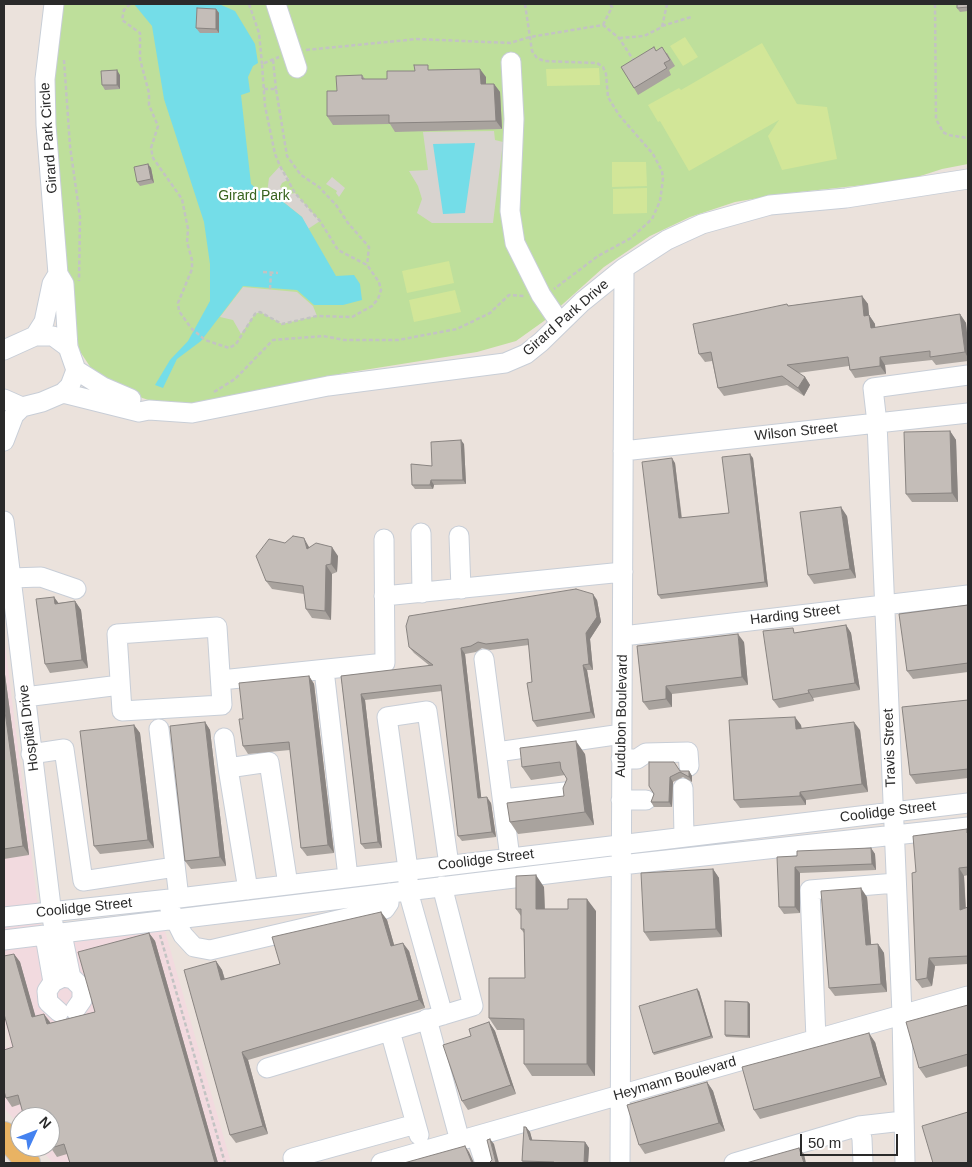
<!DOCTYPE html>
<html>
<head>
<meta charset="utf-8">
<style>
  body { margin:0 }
  #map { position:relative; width:972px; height:1167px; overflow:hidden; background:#ebe2dc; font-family:Helvetica,sans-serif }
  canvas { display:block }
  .frame { position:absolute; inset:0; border:5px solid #2a2a2a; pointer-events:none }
  .north { position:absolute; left:10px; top:1107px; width:50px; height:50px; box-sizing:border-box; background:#fff; border:1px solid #aaa; border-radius:50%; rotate:47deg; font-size:14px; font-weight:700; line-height:20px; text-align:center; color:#2a2a2a }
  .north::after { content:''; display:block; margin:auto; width:18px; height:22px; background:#4482f0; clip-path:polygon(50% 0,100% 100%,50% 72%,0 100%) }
  .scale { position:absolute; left:800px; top:1134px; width:98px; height:22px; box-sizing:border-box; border:2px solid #2a2a2a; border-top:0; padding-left:6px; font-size:15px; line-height:18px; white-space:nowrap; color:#2a2a2a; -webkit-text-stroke:4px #fff; paint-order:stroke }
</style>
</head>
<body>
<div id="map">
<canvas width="972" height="1167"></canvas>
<div class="frame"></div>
<div class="north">N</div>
<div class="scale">50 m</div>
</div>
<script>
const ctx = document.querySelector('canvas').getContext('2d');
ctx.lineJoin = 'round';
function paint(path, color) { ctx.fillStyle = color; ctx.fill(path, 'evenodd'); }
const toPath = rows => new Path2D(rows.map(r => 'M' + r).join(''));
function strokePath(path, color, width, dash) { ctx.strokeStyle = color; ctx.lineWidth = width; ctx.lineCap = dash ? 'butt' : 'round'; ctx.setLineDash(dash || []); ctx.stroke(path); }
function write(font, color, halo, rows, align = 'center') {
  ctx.font = font + ' Helvetica,sans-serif'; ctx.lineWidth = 4.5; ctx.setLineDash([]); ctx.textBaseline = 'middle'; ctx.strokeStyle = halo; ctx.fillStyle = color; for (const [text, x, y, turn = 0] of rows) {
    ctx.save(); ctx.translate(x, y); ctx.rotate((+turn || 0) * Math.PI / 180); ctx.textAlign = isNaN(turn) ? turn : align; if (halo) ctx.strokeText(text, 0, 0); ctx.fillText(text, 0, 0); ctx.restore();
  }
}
paint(toPath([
  [4,636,43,946,165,931,231,1163,53,1163,39,1147,50,1147,50,1117,20,1117,20,1126,4,1108,4,1048,11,1046,4,1018]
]), '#f2dadf');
paint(toPath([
  [61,4,968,4,968,164,942,169,908,180,782,194,735,202,690,217,650,236,604,267,544,321,516,341,477,352,345,373,205,402,179,405,154,402,134,395,95,374,79,350,67,266,51,91]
]), '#bedf9b');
paint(toPath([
  [685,37,698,57,683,66,670,46],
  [762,43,797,104,827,107,837,159,782,170,768,136,779,120,689,171,660,121,658,122,648,105,679,88,681,90],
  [599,68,600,85,547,86,546,69],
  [612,162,646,162,647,186,612,187],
  [647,188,647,213,613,214,613,189],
  [449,261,454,283,407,293,402,271],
  [455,290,461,312,414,322,409,300]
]), '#d2e698');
paint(toPath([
  [494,131,495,140,503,142,493,223,432,223,417,213,422,199,418,186,409,171,428,170,423,132],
  [280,166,289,179,282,183,280,187,290,194,295,193,320,221,308,229,302,217,277,197,267,193,269,178],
  [332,177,345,188,339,197,336,193,337,191,326,184],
  [243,287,297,292,313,306,317,316,282,324,260,312,255,314,241,334,233,320,220,317]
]), '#d8d3cf');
paint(toPath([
  [134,4,219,4,235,11,255,44,258,63,253,66,248,77,250,92,241,95,251,184,259,191,277,197,302,217,336,276,354,275,360,284,362,300,343,305,314,305,297,290,243,286,201,341,177,359,163,388,155,385,170,360,188,341,210,301,210,264,204,222,164,99,152,26],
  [475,143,465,213,443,214,433,144]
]), '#74dde8');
const minor = toPath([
  [54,4,45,79,46,125,58,274,64,284,68,347],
  [276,4,297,68],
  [511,62,514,119,510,211,515,243,541,295,560,323],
  [35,336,44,322,52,284,58,274],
  [4,350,35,336,53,336,68,347,76,370,70,386,63,393,42,402,22,407,4,399],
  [76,370,103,387,131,399],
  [63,393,139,412,149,410,192,413,328,386,505,363,526,354,541,342,582,302,624,268,667,240,702,224,770,205,846,198,968,179],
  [4,441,14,415,22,407],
  [623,451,968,413],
  [4,521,53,923],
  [421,533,422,593],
  [459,536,461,589],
  [11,578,41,577,76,589],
  [384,596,623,572],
  [217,627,222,705,122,711,117,634,217,627],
  [623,636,968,595],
  [484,659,510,858],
  [324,670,348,877],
  [221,680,385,663,384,539],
  [25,697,120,685],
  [159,729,179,898],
  [224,738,228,768],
  [497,752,622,734],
  [31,754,64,749,83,881,175,867],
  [621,759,637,759,646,753,688,752,689,766],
  [683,788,684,836],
  [503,799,565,792],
  [621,800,646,800],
  [248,890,228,768,269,762,288,885],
  [170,909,183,935,194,947,210,950,385,909,389,903,389,893],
  [4,917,179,898,968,803],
  [62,934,71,978],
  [45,936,53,982],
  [4,940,621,865,968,827],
  [59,1012,48,1002,47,991,53,982,63,977,73,979,82,988,82,1000,75,1010],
  [443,1015,408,891,408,869,387,717,427,711,449,865],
  [427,1019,460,1141],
  [390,1031,419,1135],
  [816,1039,810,890,896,883],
  [267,1068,473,1006,442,886],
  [859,1126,862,1139,863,1163],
  [476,1136,485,1163],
  [293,1158,416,1124],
  [381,1163,968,996],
  [620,1163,624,268],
  [734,1163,859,1126,903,1121],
  [905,1163,902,1014,877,423,873,388,968,375]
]);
const major = toPath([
  [4,1134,28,1163]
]);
strokePath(minor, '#c8ced7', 21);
strokePath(major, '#c3c3c3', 26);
strokePath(toPath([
  [130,4,124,10,122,20,140,33,140,59,149,93,149,105,158,126,151,148,153,158,182,199,188,229,187,242,192,260,192,269,178,303,179,311,191,328,205,340,229,348,236,344,255,314,260,312,282,324,317,316,352,317,372,306,378,299,381,290,379,282,367,265,338,250,320,221,295,193,280,166,275,154,265,106,262,64,279,57],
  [249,4,259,33,262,64],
  [525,4,532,51,537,58,544,61,597,63,603,67,606,74,608,97,619,115,653,154,662,171,663,179,660,201,652,219,631,238,598,256,554,289],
  [935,4,936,119,943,132,948,135,968,138],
  [603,25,612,7,610,4],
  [662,26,691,17],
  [619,38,644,36,662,27,667,4],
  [306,50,417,39,510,43,530,37,603,25,619,38,634,61],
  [64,60,70,146,80,217,79,281],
  [273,60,276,89],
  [264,89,276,89,287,156,301,175,319,187,336,205,348,223,369,247,367,265],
  [263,272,278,273],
  [270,289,271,273],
  [214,392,235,379,273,340,323,336,344,340,398,340,457,329,490,313,509,295,525,296],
  [160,935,225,1163]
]), '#c3c3c3', 2.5, [4, 2.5]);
strokePath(minor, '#fff', 19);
strokePath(major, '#e9b363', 24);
paint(toPath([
  [968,4,968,11,960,12,957,8],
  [216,9,219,13,219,33,200,33,196,28],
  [656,51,667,53,675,66,669,70,671,75,638,95,634,88],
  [431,70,486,77,486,84,494,84,500,92,502,129,395,132,390,124,333,125,327,116,337,91,362,75,365,79,387,79],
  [120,75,120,89,105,90,102,85],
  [148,164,151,168,154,183,140,186,137,182],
  [862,296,868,304,869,315,875,324,875,328,960,314,966,323,968,343,968,361,936,365,932,360,885,365,886,374,855,378,850,370,849,366,798,373,805,377,810,385,804,396,787,385,724,396,718,388,712,361,705,362,699,354,788,306],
  [950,431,956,440,958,502,912,502,906,494],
  [464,444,466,484,434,485,433,489,415,489,412,485,432,466],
  [753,458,768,587,661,599,658,595,675,463,682,518,729,513],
  [847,516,856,578,814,584,808,575],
  [285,543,310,547,338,556,337,572,332,574,331,620,312,618,306,609,304,594,272,589,266,581],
  [54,597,58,603,75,601,81,610,88,668,50,673,45,664],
  [597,600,601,622,590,639,593,670,587,670,595,718,537,727,533,721,532,682,529,645,490,650,482,648,476,652,465,654,481,798,491,803,496,837,462,841,458,836,442,691,365,700,382,848,365,849,361,844,341,676,430,666,414,653,409,647],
  [968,605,968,672,913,679,907,671],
  [846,625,851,633,860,690,813,698,814,701,779,708,773,700,796,633],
  [744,642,748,685,672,694,672,707,649,710,643,702,637,646],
  [4,667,29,855,4,859],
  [309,676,314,684,334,853,307,856,301,848,290,750,248,754,243,746,243,719],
  [968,700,968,778,916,784,910,775],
  [205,722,210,730,226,866,191,869,185,861],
  [134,725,140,733,154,848,100,854,94,846],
  [801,725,802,729,860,730,868,792,806,800,806,805,740,808,734,800],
  [585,754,594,825,518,834,510,822,564,796,567,779,565,775,531,780,522,767],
  [680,771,689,771,692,776,692,782,683,777,673,782,672,807,654,807,651,802,654,794,649,786],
  [967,829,968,831,968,875,964,876,966,908,968,907,968,964,935,966,932,986,922,988,916,980,916,872],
  [871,848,875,854,876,870,800,873,800,913,784,914,779,907,797,856],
  [713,869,719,878,722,937,650,941,644,932],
  [544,887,545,909,596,911,595,1076,532,1076,524,1064,524,1030,497,1030,489,1018,525,978,524,933,521,929,521,916,516,909],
  [867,897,871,945,878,944,884,953,887,992,835,996,829,988],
  [381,912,387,920,394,945,409,951,425,1008,248,1060,268,1134,236,1143,230,1135,216,961,222,970,225,979,280,964],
  [149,933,155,941,218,1163,70,1163,67,1154,57,1157,51,1148,50,1117,21,1104,12,1107,6,1098,13,1047,14,954,20,962,35,1016,50,1023,95,1012],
  [699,991,713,1038,654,1055,653,1053],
  [748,1002,750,1004,750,1038,726,1037,725,1035],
  [968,1005,968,1066,926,1078,919,1068],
  [489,1022,495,1031,516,1094,468,1110,462,1101,471,1036],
  [875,1042,887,1085,760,1119,754,1110],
  [707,1082,713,1091,725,1131,645,1154,639,1145],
  [526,1127,530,1132,532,1140,585,1142,589,1148,588,1163,524,1163,522,1161]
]), '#a9a39e');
paint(toPath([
  [216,9,219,13,219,33,216,29],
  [480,69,486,77,486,93,481,84],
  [117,70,120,75,120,89,117,85],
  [494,84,500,92,502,129,496,121],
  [148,164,151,168,154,183,151,179],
  [862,296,868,304,869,315,875,324,876,337,871,328,864,316],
  [960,314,966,323,968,343,968,358,965,352],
  [880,357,885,365,886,374,880,366],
  [805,377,810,385,804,396,798,388],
  [950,431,956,440,958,502,952,493],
  [461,440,464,444,466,484,463,480],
  [750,454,753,458,768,587,765,582],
  [672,458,675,463,682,523,679,518],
  [431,480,434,485,433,489,430,485],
  [841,507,847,516,856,578,850,569],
  [304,538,309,547,313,557,307,549],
  [332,547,338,556,337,572,331,564],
  [326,565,332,574,331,620,325,611],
  [593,594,597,600,601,622,590,639,593,670,589,664,586,633],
  [54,597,60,605,55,604],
  [75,601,81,610,88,668,82,660],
  [846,625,851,633,860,690,855,683],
  [738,634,744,642,748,685,742,677],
  [461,648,465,654,482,804,478,798],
  [583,665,587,670,595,718,591,712],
  [4,667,29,855,23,846,4,704],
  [309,676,314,684,334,853,328,845],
  [666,686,672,694,672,707,666,699],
  [808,690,813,698,814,701,809,693],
  [361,694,365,700,382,848,378,842],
  [795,717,801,725,802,738,796,729],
  [205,722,210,730,226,866,220,857],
  [854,722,860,730,868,792,862,784],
  [134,725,140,733,154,848,148,840],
  [576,741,585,754,594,825,585,812],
  [689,771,692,776,692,782,689,777],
  [670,777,673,782,672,807,669,802],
  [800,792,806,800,806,805,800,796],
  [487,797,491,803,496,837,492,832],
  [871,848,875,854,876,870,872,864],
  [795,867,800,873,800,913,795,907],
  [959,868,964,876,966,918,960,910],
  [713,869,719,878,722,937,716,929],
  [536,875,544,887,545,921,536,909],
  [861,888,867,897,872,954,866,945],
  [587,899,596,911,595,1076,587,1064],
  [381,912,387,920,397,955,391,946],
  [149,933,155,941,218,1163,215,1163],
  [403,943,409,951,425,1008,419,1000],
  [878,944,884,953,887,992,881,984],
  [14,954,20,962,38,1025,32,1017],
  [929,958,935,966,932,986,927,978],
  [216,961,222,970,227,988,221,980],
  [697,989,699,991,713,1038,711,1036],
  [748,1002,750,1004,750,1038,748,1036],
  [44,1014,50,1022,53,1032,47,1024],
  [489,1022,495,1031,516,1094,511,1085],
  [869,1033,875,1042,887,1085,881,1077],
  [242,1052,248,1060,268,1134,263,1126],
  [707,1082,713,1091,725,1131,719,1123],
  [526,1127,530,1132,534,1146,530,1140],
  [490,1139,494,1144,499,1163,496,1163],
  [585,1142,589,1148,588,1163,584,1163],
  [465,1146,469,1152,474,1163,472,1163],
  [799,1148,804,1154,806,1163,804,1163]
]), '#898481');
const building = toPath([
  [957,4,968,4,968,7,957,8,957,4],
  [197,8,216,9,216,29,196,28,197,8],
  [654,47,656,51,662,47,670,60,664,63,667,68,634,88,621,67,654,47],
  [414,65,428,65,428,70,480,69,481,84,494,84,496,121,389,123,389,115,327,116,327,91,337,91,336,76,362,75,362,79,387,79,387,71,415,71,414,65],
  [117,70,117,85,102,85,101,71,117,70],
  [148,164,151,179,137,182,134,167,148,164],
  [862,296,864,316,869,315,871,328,960,314,965,352,930,357,930,351,880,357,880,366,850,370,848,357,787,365,805,377,798,388,782,376,718,388,711,352,699,354,693,324,787,304,788,306,862,296],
  [950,431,952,493,906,494,904,432,950,431],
  [461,440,463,480,431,480,430,485,412,485,411,464,432,466,431,442,461,440],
  [750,454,765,582,658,595,642,462,672,458,679,518,729,513,722,457,750,454],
  [841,507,850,569,808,575,800,512,841,507],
  [293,536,304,538,307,549,316,543,332,547,331,564,326,565,325,611,306,609,303,586,266,581,256,556,269,539,285,543,293,536],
  [576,589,593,594,597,617,586,633,589,664,583,665,591,712,533,721,527,683,532,682,528,639,486,644,478,642,471,646,461,648,478,798,487,797,492,832,458,836,441,685,361,694,378,842,361,844,341,676,433,665,409,647,406,626,409,616,576,589],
  [54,597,55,604,75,601,82,660,45,664,36,599,54,597],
  [968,605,968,663,907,671,899,614,968,605],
  [846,625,855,683,808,690,809,693,773,700,763,631,793,628,794,633,846,625],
  [738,634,742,677,666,686,666,699,643,702,637,646,738,634],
  [309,676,328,845,301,848,289,742,243,746,239,719,243,719,239,683,309,676],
  [968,700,968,769,910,775,902,707,968,700],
  [4,704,23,846,4,849,4,704],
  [795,717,796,729,854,722,862,784,800,792,800,796,734,800,729,720,795,717],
  [205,722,220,857,185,861,170,726,205,722],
  [134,725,148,840,94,846,80,731,134,725],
  [576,741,585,812,510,822,507,803,564,796,563,788,567,779,561,769,560,762,522,767,520,748,576,741],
  [649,762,674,762,680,771,689,771,689,777,680,772,670,777,669,802,651,802,654,794,649,786,649,762],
  [967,829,967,833,968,833,968,867,959,868,960,910,968,907,968,956,929,958,927,978,916,980,912,873,916,872,913,836,967,829],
  [871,848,872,864,795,867,795,907,779,907,777,857,797,856,797,851,871,848],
  [713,869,716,929,644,932,641,873,713,869],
  [536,875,536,909,568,909,568,899,587,899,587,1064,524,1064,524,1019,489,1018,489,978,525,978,524,929,521,929,521,909,516,909,516,876,536,875],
  [861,888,866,945,878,944,881,984,829,988,821,891,861,888],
  [381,912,391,946,403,943,419,1000,242,1052,263,1126,230,1135,184,970,216,961,221,980,280,964,272,937,381,912],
  [149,933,215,1163,70,1163,64,1144,51,1148,50,1117,24,1117,18,1095,6,1098,4,1091,4,1050,13,1047,4,1014,4,956,14,954,32,1017,44,1014,47,1024,95,1012,78,952,149,933],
  [697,989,711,1036,653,1053,639,1006,697,989],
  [725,1001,748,1002,748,1036,725,1035,725,1001],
  [968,1005,968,1054,919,1068,906,1022,968,1005],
  [489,1022,511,1085,462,1101,443,1045,471,1036,469,1029,489,1022],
  [869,1033,881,1077,754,1110,742,1067,869,1033],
  [707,1082,719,1123,639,1145,627,1105,707,1082],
  [968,1112,968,1163,933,1163,922,1126,968,1112],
  [524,1127,526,1127,530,1140,585,1142,584,1163,554,1163,554,1162,522,1161,524,1127],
  [490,1139,496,1163,489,1163,492,1160,487,1140,490,1139],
  [465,1146,472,1163,404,1163,465,1146],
  [799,1148,804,1163,746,1163,799,1148]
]);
paint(building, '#c4bdb8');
strokePath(building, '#898481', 1);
write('14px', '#2a2a2a', '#fff', [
  ["Girard Park Circle",49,138,-94],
  ["Girard Park Drive",566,318,-41],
  ["Wilson Street",796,432,-6],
  ["Harding Street",795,615,-7],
  ["Audubon Boulevard",622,716,-89],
  ["Hospital Drive",29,728,-97],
  ["Travis Street",890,748,-92],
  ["Coolidge Street",888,812,-7],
  ["Coolidge Street",486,860,-7],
  ["Coolidge Street",84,908,-6],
  ["Heymann Boulevard",675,1079,-16]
]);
write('14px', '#38631e', '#fff', [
  ["Girard Park",254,196]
]);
</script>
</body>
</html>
